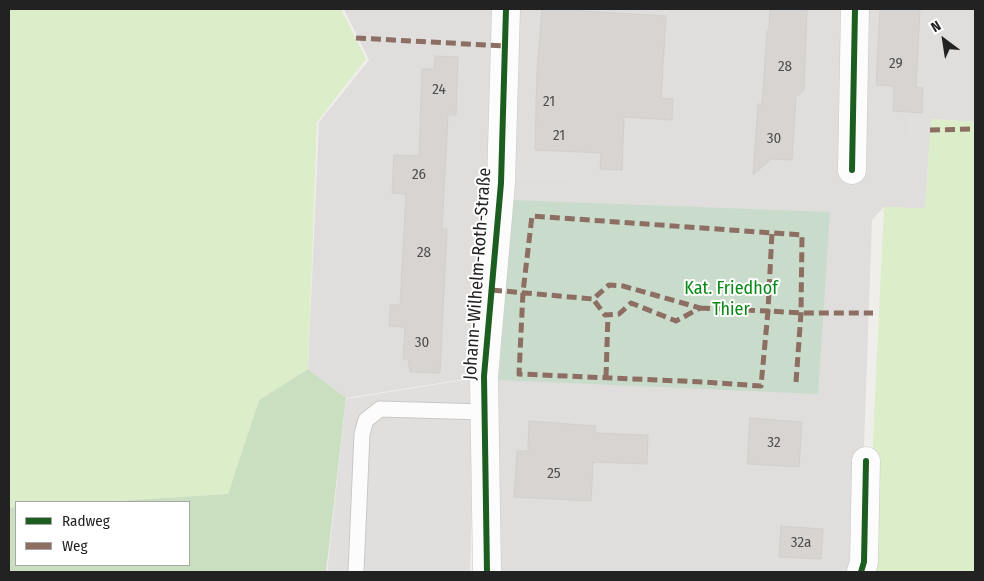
<!DOCTYPE html>
<html>
<head>
<meta charset="utf-8">
<style>
  body { margin:0 }
  #map { position:relative; width:984px; height:581px; overflow:hidden; background:#f0eeeb; font-family:"Fira Sans Condensed",sans-serif }
  canvas { display:block }
  .frame { position:absolute; inset:0; border:10px solid #222; pointer-events:none }
  .legend { position:absolute; left:15px; top:501px; width:175px; height:65px; box-sizing:border-box; background:#fff; border:1px solid #a7a7a7; margin:0; padding:6px 9px; list-style:none; font-size:15px; color:#222 }
  .legend li { display:flex; align-items:center; gap:10px; height:25px }
  .legend b { width:25px; border:1px solid #a7a7a7 }
  .north { position:absolute; left:919px; top:15px; width:50px; height:50px; -webkit-text-stroke:4px #fff; paint-order:stroke; rotate:329deg; font-size:14px; font-weight:700; line-height:20px; text-align:center; color:#222 }
  .north::after { content:''; display:block; margin:auto; width:18px; height:22px; background:#222; clip-path:polygon(50% 0,100% 100%,50% 72%,0 100%) }
</style>
</head>
<body>
<div id="map">
<canvas width="984" height="581"></canvas>
<div class="frame"></div>
<ul class="legend">
<li><b style="height:6px;background:#1b5e20"></b>Radweg</li>
<li><b style="height:6px;background:#8d6e63"></b>Weg</li>
</ul>
<div class="north">N</div>
</div>
<script>
const ctx = document.querySelector('canvas').getContext('2d');
ctx.lineJoin = 'round';
function paint(path, color) { ctx.fillStyle = color; ctx.fill(path, 'evenodd'); }
const toPath = rows => new Path2D(rows.map(r => 'M' + r).join(''));
function strokePath(path, color, width, dash) { ctx.strokeStyle = color; ctx.lineWidth = width; ctx.lineCap = dash ? 'butt' : 'round'; ctx.setLineDash(dash || []); ctx.stroke(path); }
function write(font, color, halo, rows, align = 'center') {
  ctx.font = font + ' "Fira Sans Condensed",sans-serif'; ctx.lineWidth = 4; ctx.setLineDash([]); ctx.textBaseline = 'middle'; ctx.strokeStyle = halo; ctx.fillStyle = color; for (const [text, x, y, turn = 0] of rows) {
    ctx.save(); ctx.translate(x, y); ctx.rotate((+turn || 0) * Math.PI / 180); ctx.textAlign = isNaN(turn) ? turn : align; if (halo) ctx.strokeText(text, 0, 0); ctx.fillText(text, 0, 0); ctx.restore();
  }
}
paint(toPath([
  [344,9,975,9,975,122,931,119,925,208,884,207,872,220,860,558,857,572,479,572,484,376,346,398,308,369,319,122,369,60]
]), '#dfdedc');
paint(toPath([
  [9,9,341,9,366,59,317,122,308,369,259,400,228,494,101,502,16,502,16,507,9,508],
  [931,119,975,122,975,572,869,572,872,562,873,439,884,207,925,208]
]), '#dcedc9');
paint(toPath([
  [308,369,346,398,326,572,9,572,9,508,16,507,16,565,189,565,189,502,101,502,228,494,259,400]
]), '#cadfc0');
paint(toPath([
  [512,200,830,212,818,394,499,380]
]), '#c9dbca');
paint(toPath([
  [907,119,931,119,925,208,903,208],
  [515,153,575,154,574,180,515,179],
  [476,378,470,572,327,572,346,399]
]), '#e0dfde');
const building = toPath([
  [542,9,582,9,582,11,666,16,661,98,673,99,672,120,624,117,622,170,600,169,601,153,535,150,537,70,542,9],
  [770,9,807,9,804,90,796,97,792,160,771,159,753,175,758,104,762,104,767,31,769,31,770,9],
  [880,9,920,9,916,87,923,88,922,113,893,111,894,86,876,85,880,9],
  [435,56,458,57,456,115,448,115,442,229,447,229,440,373,410,372,408,359,403,359,405,327,389,326,390,305,400,305,406,194,392,193,394,155,419,156,422,69,434,69,435,56],
  [750,418,802,422,799,467,747,464,750,418],
  [529,421,596,426,595,433,648,435,647,464,593,462,591,501,514,497,517,451,528,451,529,421],
  [781,526,823,529,821,559,779,557,781,526]
]);
paint(building, '#d7d4d1');
strokePath(building, '#d3d0cc', 1);
const service = toPath([
  [356,572,362,434,366,420,380,409,485,412]
]);
const minor = toPath([
  [852,170,855,9],
  [487,572,484,376,501,183,506,9],
  [861,572,864,562,866,461]
]);
strokePath(service, '#c9c8c7', 17);
strokePath(minor, '#c9c8c7', 29);
strokePath(service, '#fdfcfc', 15);
strokePath(minor, '#fdfcfc', 28);
strokePath(toPath([
  [356,38,505,46],
  [930,130,975,129],
  [492,290,593,299,609,285,623,286,700,308,676,321,631,303,619,314,605,315,593,299],
  [700,308,768,311,772,232],
  [606,377,608,314],
  [796,382,801,313,802,235,532,216,523,292,519,374,704,382,761,386,768,311,801,313,873,313]
]), '#8d6e63', 5, [10, 5]);
strokePath(toPath([
  [852,170,855,9],
  [487,572,484,376,501,183,506,9],
  [861,572,864,562,866,461]
]), '#1b5e20', 6);
write('15px', '#4f4e4e', null, [
  ["29",896,64],
  ["28",785,67],
  ["24",439,90],
  ["21",549,102],
  ["21",559,136],
  ["30",774,139],
  ["26",419,175],
  ["28",424,253],
  ["30",422,343],
  ["32",774,443],
  ["25",554,474],
  ["32a",801,543]
]);
write('18px', '#222', '#fff', [
  ["Johann-Wilhelm-Roth-Straße",478,274,-86]
]);
write('18px', '#088817', '#fff', [
  ["Kat. Friedhof",731,289],
  ["Thier",731,310]
]);
</script>
</body>
</html>
